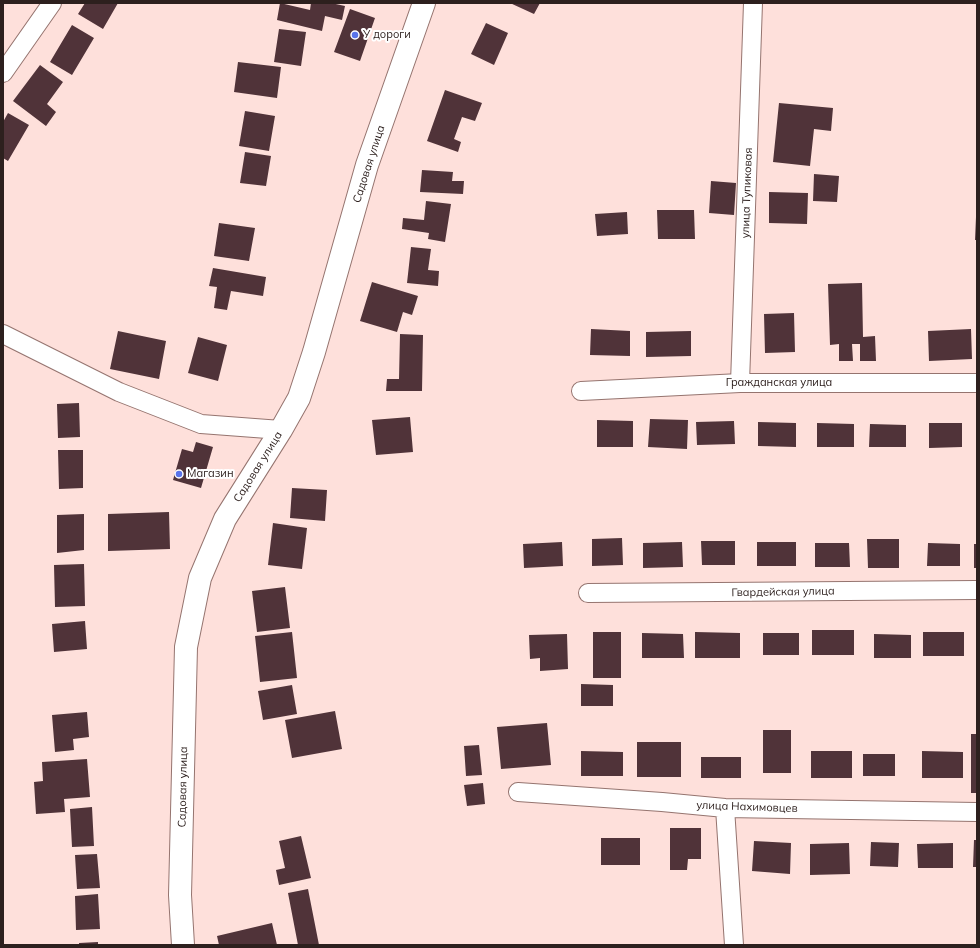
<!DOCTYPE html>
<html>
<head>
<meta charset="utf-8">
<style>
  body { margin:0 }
  #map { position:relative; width:980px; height:948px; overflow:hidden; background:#fee0db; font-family:Mulish,sans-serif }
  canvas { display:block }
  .frame { position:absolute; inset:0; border:4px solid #2d201e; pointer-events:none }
</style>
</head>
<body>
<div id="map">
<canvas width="980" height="948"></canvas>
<div class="frame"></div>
</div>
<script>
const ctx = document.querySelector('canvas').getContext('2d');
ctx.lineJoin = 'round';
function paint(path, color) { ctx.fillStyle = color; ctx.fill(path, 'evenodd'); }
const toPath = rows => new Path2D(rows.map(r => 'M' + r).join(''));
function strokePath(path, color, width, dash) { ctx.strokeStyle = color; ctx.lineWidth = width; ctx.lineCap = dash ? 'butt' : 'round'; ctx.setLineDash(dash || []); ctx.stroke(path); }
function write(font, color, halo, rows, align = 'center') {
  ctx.font = font + ' Mulish,sans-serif'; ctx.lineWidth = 4; ctx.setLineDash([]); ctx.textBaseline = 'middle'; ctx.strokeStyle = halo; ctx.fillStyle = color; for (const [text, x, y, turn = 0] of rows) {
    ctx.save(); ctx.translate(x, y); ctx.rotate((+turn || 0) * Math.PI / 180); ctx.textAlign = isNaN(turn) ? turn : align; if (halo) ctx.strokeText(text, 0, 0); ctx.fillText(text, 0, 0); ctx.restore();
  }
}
paint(toPath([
  [85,3,118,3,103,29,78,14],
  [280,3,310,10,311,3,331,3,345,6,342,20,325,16,322,31,277,20],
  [510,3,540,3,534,14],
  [350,9,375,18,360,61,334,52],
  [486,23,508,33,494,65,471,54],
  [72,25,94,38,72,75,50,62],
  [279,29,306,32,301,66,274,62],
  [238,62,281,67,277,98,234,92],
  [40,65,63,82,47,104,56,112,46,126,13,101],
  [445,90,482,103,475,121,462,117,454,139,461,142,458,152,427,141],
  [779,103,833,108,831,131,814,129,810,166,773,162],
  [245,111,275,116,269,151,239,146],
  [8,113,29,125,8,161,3,158,3,122],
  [245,152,271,156,266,186,240,183],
  [422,170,453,172,452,181,464,181,463,194,420,192],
  [814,174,839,176,837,202,813,201],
  [711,181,736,183,734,215,709,213],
  [769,192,808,193,807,224,769,223],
  [426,201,451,204,445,242,428,239,429,233,402,229,403,218,424,220],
  [657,210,694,210,695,239,658,239],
  [627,212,628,234,597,236,595,214],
  [976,217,977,217,977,240,975,240],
  [219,223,255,228,249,261,214,256],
  [411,247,431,249,428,270,439,271,438,286,407,283],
  [213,268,266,277,263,296,231,291,227,310,214,308,217,287,209,286],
  [372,282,418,296,412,315,403,312,397,332,360,321],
  [862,283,863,337,875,336,876,361,860,361,860,344,852,344,853,361,839,361,839,344,830,345,828,284],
  [794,313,795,352,765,353,764,314],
  [591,329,630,331,630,356,590,355],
  [971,329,972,359,929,361,928,331],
  [118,331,166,341,159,379,110,369],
  [691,331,691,356,646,357,646,332],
  [400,334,423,335,422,391,386,391,387,379,399,379],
  [198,337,227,345,218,381,188,373],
  [79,403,80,437,58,438,57,404],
  [410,417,413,452,376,455,372,420],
  [650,419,688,420,687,449,648,447],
  [597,420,633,421,633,447,597,447],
  [734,421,735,444,697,445,696,422],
  [758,422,796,423,796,447,758,446],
  [817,423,854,424,854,447,817,447],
  [929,423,962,423,962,447,929,448],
  [870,424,906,425,906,447,869,447],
  [196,442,213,447,201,488,173,480,182,449,193,452],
  [58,450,83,450,83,488,59,489],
  [292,488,327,490,325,521,290,518],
  [169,512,170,549,108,551,108,514],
  [84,514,84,550,57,553,57,515],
  [273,523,307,528,302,569,268,565],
  [622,538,623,565,592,566,592,539],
  [867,539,899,539,899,568,868,568],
  [701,541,735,541,735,565,702,565],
  [562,542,563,566,524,568,523,544],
  [682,542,683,567,643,568,643,543],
  [757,542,796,542,796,566,757,566],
  [815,543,849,543,850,567,815,567],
  [928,543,960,544,960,566,927,566],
  [974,544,977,544,977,568,974,568],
  [84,564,85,606,55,607,54,565],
  [285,587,290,628,257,632,252,591],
  [85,621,87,649,54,652,52,624],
  [812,630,854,630,854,655,812,655],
  [292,632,297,678,260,682,255,636],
  [593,632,621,632,621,678,593,678],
  [695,632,740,633,740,658,695,658],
  [923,632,964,632,964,656,923,656],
  [642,633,683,634,684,658,642,658],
  [763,633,799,633,799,655,763,655],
  [567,634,568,669,540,671,540,658,530,659,529,635],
  [874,634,911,635,911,658,874,658],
  [581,684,613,685,613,706,581,706],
  [292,685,297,714,263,720,258,691],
  [335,711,342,749,292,758,285,720],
  [87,712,89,737,73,739,74,750,55,752,52,715],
  [547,723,551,765,501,769,497,727],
  [763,730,791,730,791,773,763,773],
  [971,734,977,734,977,793,971,793],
  [637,742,681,742,681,777,637,777],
  [479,745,482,775,466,776,464,746],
  [581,751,623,752,623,776,581,776],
  [811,751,852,751,852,778,811,778],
  [922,751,963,752,963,778,922,778],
  [863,754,895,754,895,776,863,776],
  [701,757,741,757,741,778,701,778],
  [87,759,90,797,64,799,65,812,36,814,34,782,43,781,42,762],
  [483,783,485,804,467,806,464,785],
  [92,807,94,846,72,847,70,809],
  [670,828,701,828,701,859,688,859,687,870,670,870],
  [301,836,311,878,279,885,276,870,285,868,279,841],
  [601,838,640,838,640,865,601,865],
  [974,840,977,840,977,867,973,867],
  [754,841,791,843,790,874,752,871],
  [871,842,899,843,898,867,870,866],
  [849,843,850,874,810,875,810,844],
  [953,843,953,868,918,868,917,844],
  [97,854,100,888,77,889,75,855],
  [308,889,319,945,298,945,288,893],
  [98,894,100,929,76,930,75,896],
  [272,923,277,945,219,945,217,936],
  [98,942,98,945,79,945,79,943]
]), '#503339');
const minor = toPath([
  [3,73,52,3],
  [3,334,119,392,201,424,281,430],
  [740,383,753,3],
  [581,391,740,383,977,383],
  [588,593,977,590],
  [518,792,662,802,725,808,977,812],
  [725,808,734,945]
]);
const secondary = toPath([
  [183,945,180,895,186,647,200,578,225,519,281,430,299,398,314,352,367,165,424,3]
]);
strokePath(minor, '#95746f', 20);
strokePath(secondary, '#95746f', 24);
strokePath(minor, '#fff', 18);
strokePath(secondary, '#fff', 22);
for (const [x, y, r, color] of [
  [355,35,4,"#5a74ea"],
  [179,474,4,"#5a74ea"]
]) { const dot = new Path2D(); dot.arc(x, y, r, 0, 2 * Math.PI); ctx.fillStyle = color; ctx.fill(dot); strokePath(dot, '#fff', 1.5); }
write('11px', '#2d201e', '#fff', [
  ["У дороги",363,35],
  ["Магазин",187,474]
], 'left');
write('11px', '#2d201e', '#fff', [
  ["Садовая улица",369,164,-72],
  ["улица Тупиковая",747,193,-88],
  ["Гражданская улица",779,383],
  ["Садовая улица",258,467,-58],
  ["Гвардейская улица",783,592,-1],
  ["Садовая улица",183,787,-89],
  ["улица Нахимовцев",747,807,2]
]);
</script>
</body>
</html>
